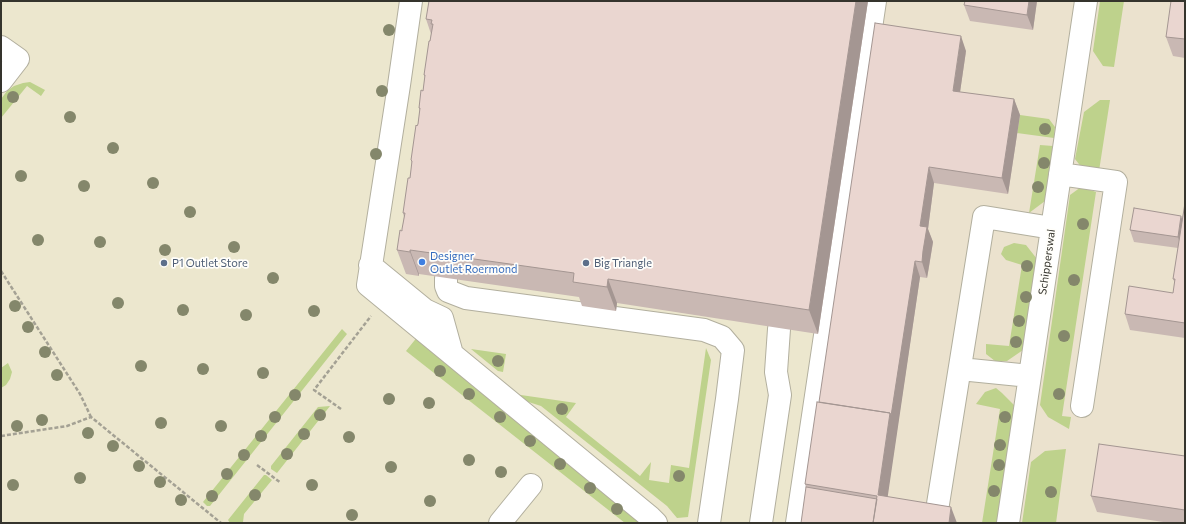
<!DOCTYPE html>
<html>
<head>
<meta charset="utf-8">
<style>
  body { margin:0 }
  #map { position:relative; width:1186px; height:524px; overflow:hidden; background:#f5f1df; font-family:Commissioner,sans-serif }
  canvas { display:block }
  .frame { position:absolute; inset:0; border:2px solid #35342d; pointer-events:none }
</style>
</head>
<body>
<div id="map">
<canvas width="1186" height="524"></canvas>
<div class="frame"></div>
</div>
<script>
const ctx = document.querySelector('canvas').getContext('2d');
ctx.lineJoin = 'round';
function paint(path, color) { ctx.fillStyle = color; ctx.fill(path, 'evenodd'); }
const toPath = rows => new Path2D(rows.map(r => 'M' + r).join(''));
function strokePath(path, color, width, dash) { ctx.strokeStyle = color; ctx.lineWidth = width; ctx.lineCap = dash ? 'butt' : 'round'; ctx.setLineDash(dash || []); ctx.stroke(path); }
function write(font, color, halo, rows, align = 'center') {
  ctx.font = font + ' Commissioner,sans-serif'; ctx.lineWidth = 3.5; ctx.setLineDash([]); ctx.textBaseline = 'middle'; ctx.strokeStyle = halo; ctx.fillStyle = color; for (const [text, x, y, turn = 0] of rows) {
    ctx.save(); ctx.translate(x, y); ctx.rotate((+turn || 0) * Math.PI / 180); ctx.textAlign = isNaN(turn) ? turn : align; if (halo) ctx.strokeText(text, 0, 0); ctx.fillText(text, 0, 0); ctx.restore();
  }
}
paint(toPath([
  [1,1,883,1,805,523,1,523]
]), '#ece7ce');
paint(toPath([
  [883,1,1185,1,1185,523,805,523]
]), '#ebe2ce');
paint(toPath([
  [1100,1,1124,1,1114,67,1103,66,1093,51],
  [30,82,45,90,41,96,27,86,1,118,1,99,7,91,14,86,23,83],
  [1100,100,1110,100,1099,171,1082,168,1075,159,1084,112],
  [1020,115,1049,119,1055,127,1054,138,1017,133],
  [1040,145,1053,146,1045,201,1029,213],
  [1081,187,1096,192,1062,416,1071,417,1069,429,1048,417,1040,405,1070,195],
  [1014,243,1026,245,1037,259,1023,350,1007,361,995,361,986,354,986,344,1009,346,1022,265,1006,260,1001,254,1004,247],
  [342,329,347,334,210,506,207,506,203,502],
  [418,336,652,523,625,523,406,351],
  [706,348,711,360,688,517,677,518,667,506,541,406,513,397,514,394,576,403,566,417,640,476,651,462,649,480,669,483,671,465,689,468],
  [471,349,506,354,503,372,498,371],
  [8,363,12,372,10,379,6,385,1,388,1,368],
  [996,388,1002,393,1014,405,998,520,995,523,982,523,1000,409,976,404,985,392],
  [330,406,277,473,271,469,271,466,318,407],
  [1066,449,1056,523,1022,523,1031,462,1045,451],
  [264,475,266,475,272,480,244,514,243,522,242,523,230,523,228,520]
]), '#bed28c');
const minor = toPath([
  [411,1,399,85,368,285,650,517,656,523],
  [1,47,18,59,1,81],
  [1060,174,1116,182,1082,406],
  [370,265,425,310,442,318,452,354],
  [446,279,446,286,448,291,466,298,704,330,722,337,733,350,727,399,709,523],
  [960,369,1030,376],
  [938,504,984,217,1052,228],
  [500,523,531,485],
  [761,523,780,395,776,372,779,329],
  [797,523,875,1],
  [1008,523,1086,1]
]);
strokePath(minor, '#b2af9e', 24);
strokePath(toPath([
  [1,271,80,394,91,417],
  [341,409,314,390,371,316],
  [1,436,67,426,91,417,221,523],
  [257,465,281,483]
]), '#a4a194', 2.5, [4, 2]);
strokePath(minor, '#fff', 22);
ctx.fillStyle = '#84876b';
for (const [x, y] of [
  [389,30],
  [382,91],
  [13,97],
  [70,117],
  [1045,129],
  [113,148],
  [376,154],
  [1044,163],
  [21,176],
  [153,183],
  [84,186],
  [1038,187],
  [190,212],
  [1083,224],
  [38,240],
  [100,242],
  [234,247],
  [165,250],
  [1027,266],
  [273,278],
  [1074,280],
  [1026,297],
  [118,303],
  [15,306],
  [183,310],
  [314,311],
  [246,315],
  [1019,321],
  [28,327],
  [1064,336],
  [1016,342],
  [45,352],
  [498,361],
  [141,366],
  [203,369],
  [440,371],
  [263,373],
  [57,375],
  [469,394],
  [1059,394],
  [295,395],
  [389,399],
  [429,403],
  [562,409],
  [320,415],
  [275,417],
  [500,417],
  [1005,417],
  [42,420],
  [161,423],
  [17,426],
  [221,426],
  [88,433],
  [304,434],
  [261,436],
  [349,437],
  [530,441],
  [1000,445],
  [113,446],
  [287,454],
  [244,455],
  [469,460],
  [560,464],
  [999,465],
  [139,466],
  [391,467],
  [501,472],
  [227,474],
  [679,476],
  [80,478],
  [160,482],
  [13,485],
  [312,485],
  [590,488],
  [994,491],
  [1051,492],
  [255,495],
  [212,496],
  [181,500],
  [430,501],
  [617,509],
  [352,515]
]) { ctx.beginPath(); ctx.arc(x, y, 6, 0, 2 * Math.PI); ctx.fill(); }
paint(toPath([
  [868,1,818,334,617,303,616,311,582,306,579,297,419,274,419,276,406,274,397,250,402,231,404,217,403,213,410,178,412,164,411,160,418,124,420,111,419,108,423,91,425,78,424,75,431,34,426,19],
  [1037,1,1033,30,970,21,964,5],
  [1185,1,1185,58,1173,56,1166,37],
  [966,51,960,92,1014,99,1020,115,1008,194,934,183,928,229,933,242,929,267,927,278,920,277,887,497,957,523,806,487,805,484],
  [1185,203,1185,338,1130,330,1125,314,1173,293,1175,283,1173,279,1178,248,1134,242,1130,230,1182,220],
  [1185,456,1185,523,1170,523,1097,512,1091,496]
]), '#c9b8b3');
paint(toPath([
  [856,1,868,1,818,334,809,310],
  [1029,1,1037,1,1033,30,1027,15],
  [961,36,966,51,958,106,953,91],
  [1014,99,1020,115,1008,194,1002,178],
  [929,167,934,183,928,229,933,242,927,278,922,262,920,226],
  [1181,216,1185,227,1182,249,1178,237],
  [410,250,419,274,419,276,410,252],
  [915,261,920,277,885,515,878,495,890,413],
  [608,279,617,303,616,311,607,287],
  [951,507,957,523,949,523]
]), '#a49692');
const building = toPath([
  [429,1,856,1,809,310,608,279,607,287,573,282,574,273,410,250,410,252,397,250,400,230,402,231,402,229,405,213,403,213,408,178,410,178,412,161,411,160,416,125,417,126,418,124,420,108,419,108,421,90,423,91,425,75,424,75,429,41,430,41,433,24,431,24,432,20,426,19,429,1],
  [965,1,1029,1,1027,15,964,5,965,1],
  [1171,1,1185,1,1185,39,1166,37,1171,1],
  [875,23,961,36,953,91,1014,99,1002,178,929,167,920,226,927,227,923,251,922,262,915,261,891,416,890,413,819,402,875,23],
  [1185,203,1185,323,1125,314,1129,286,1173,293,1175,279,1173,279,1185,203],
  [1134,208,1181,216,1178,237,1130,230,1134,208],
  [817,402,890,413,878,495,951,507,949,523,873,523,877,496,805,484,817,402],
  [1099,444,1185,456,1185,510,1091,496,1099,444],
  [806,487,877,499,873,523,801,523,806,487]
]);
paint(building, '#ead6d0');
strokePath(building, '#a49692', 1);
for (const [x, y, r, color] of [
  [422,262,4,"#3f7fe0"],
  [164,263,4,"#5c6f8a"],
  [586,263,4,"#5c6f8a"]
]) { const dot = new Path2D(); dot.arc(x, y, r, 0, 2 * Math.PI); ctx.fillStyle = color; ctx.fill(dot); strokePath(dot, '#fffefa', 1.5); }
write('11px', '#366cbe', '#fffefa', [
  ["Designer",430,256],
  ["Outlet Roermond",430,269]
], 'left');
write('11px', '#35342d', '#fffefa', [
  ["Schipperswal",1047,262,-82]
]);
write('11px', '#4e5e75', '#fffefa', [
  ["P1 Outlet Store",172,263],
  ["Big Triangle",594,263]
], 'left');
</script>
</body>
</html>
